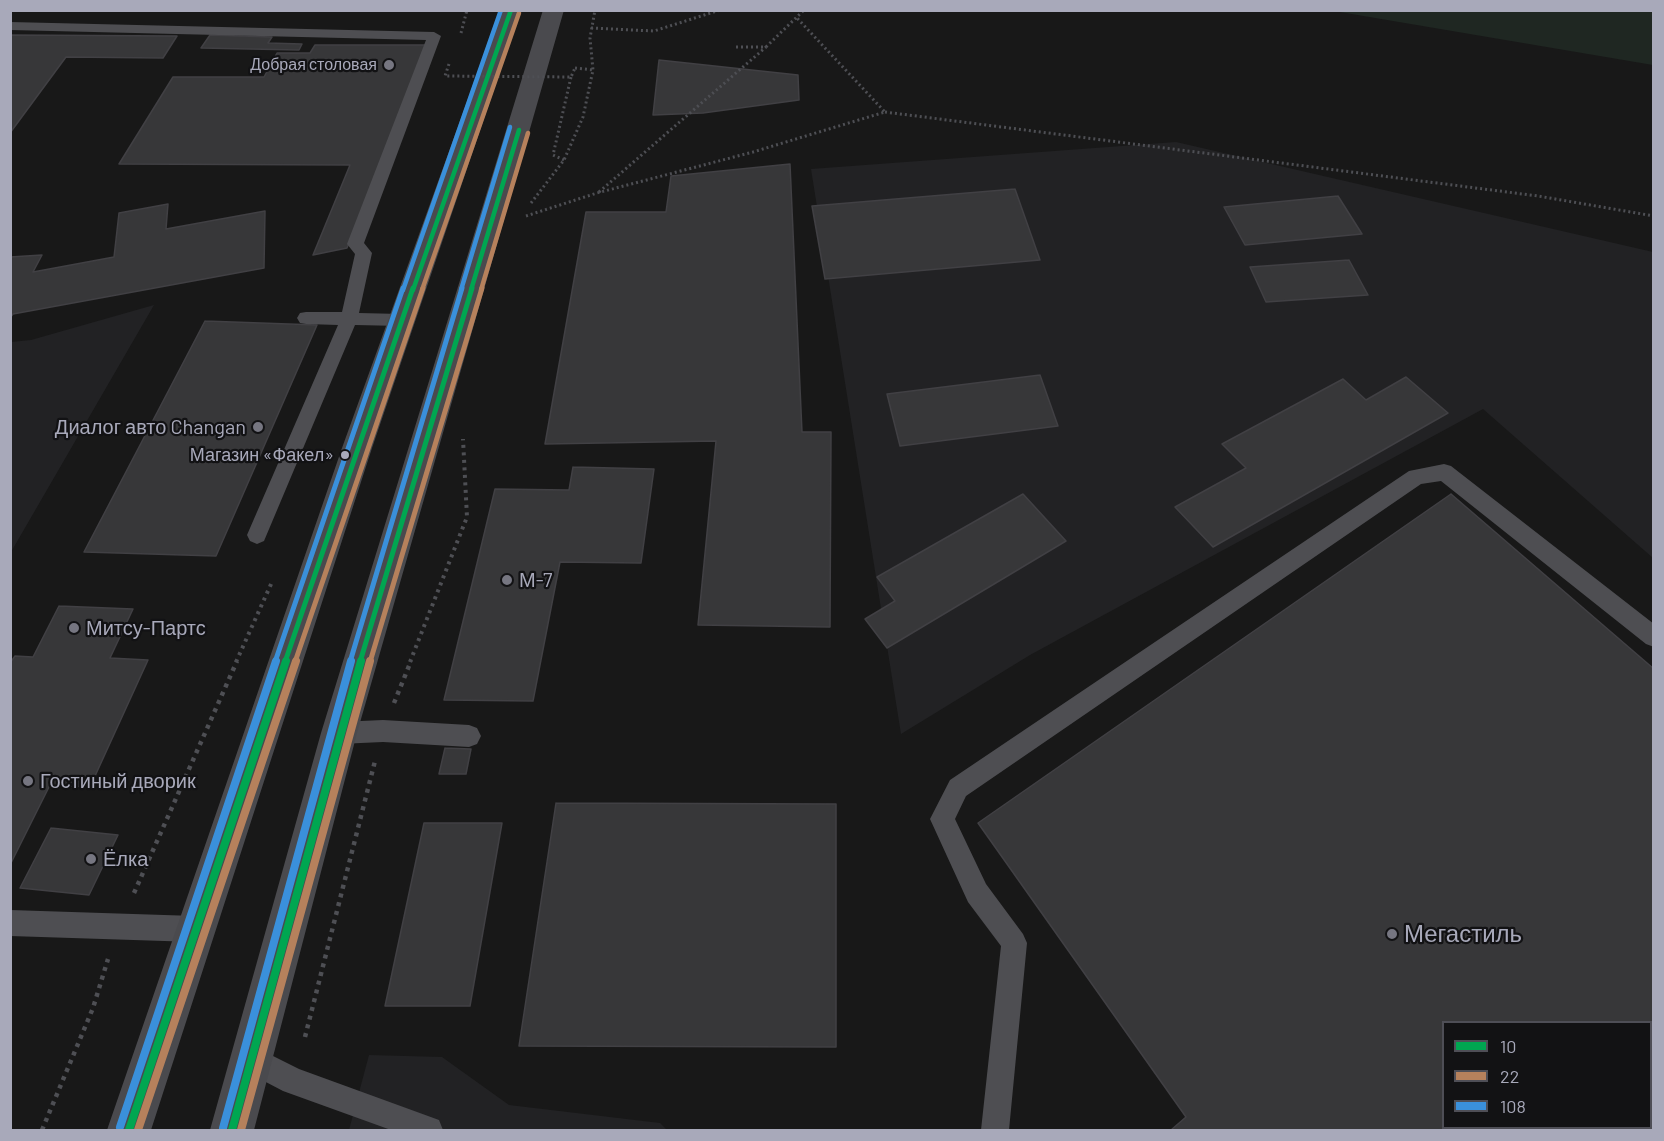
<!DOCTYPE html>
<html>
<head>
<meta charset="utf-8">
<style>
  body { margin:0 }
  #map { position:relative; width:1664px; height:1141px; overflow:hidden; background:#181818; font-family:Barlow,sans-serif }
  canvas { display:block }
  .frame { position:absolute; inset:0; border:12px solid #a8a9ba; pointer-events:none }
  .legend { position:absolute; left:1442px; top:1021px; width:210px; height:108px; box-sizing:border-box; background:#121214; border:2px solid #4e4e56; margin:0; padding:8px 10px; list-style:none; font-size:18px; color:#a8a9ba }
  .legend li { display:flex; align-items:center; gap:12px; height:30px }
  .legend b { width:30px; border:2px solid #4e4e56 }
</style>
</head>
<body>
<div id="map">
<canvas width="1664" height="1141"></canvas>
<div class="frame"></div>
<ul class="legend">
<li><b style="height:8px;background:#00a651"></b>10</li>
<li><b style="height:8px;background:#b6815c"></b>22</li>
<li><b style="height:8px;background:#3a90db"></b>108</li>
</ul>
</div>
<script>
const ctx = document.querySelector('canvas').getContext('2d');
ctx.lineJoin = 'round';
function paint(path, color) { ctx.fillStyle = color; ctx.fill(path, 'evenodd'); }
const toPath = rows => new Path2D(rows.map(r => 'M' + r).join(''));
function strokePath(path, color, width, dash) { ctx.strokeStyle = color; ctx.lineWidth = width; ctx.lineCap = dash ? 'butt' : 'round'; ctx.setLineDash(dash || []); ctx.stroke(path); }
function write(font, color, halo, rows, align = 'center') {
  ctx.font = font + ' Barlow,sans-serif'; ctx.lineWidth = 4.5; ctx.setLineDash([]); ctx.textBaseline = 'middle'; ctx.strokeStyle = halo; ctx.fillStyle = color; for (const [text, x, y, turn = 0] of rows) {
    ctx.save(); ctx.translate(x, y); ctx.rotate((+turn || 0) * Math.PI / 180); ctx.textAlign = isNaN(turn) ? turn : align; if (halo) ctx.strokeText(text, 0, 0); ctx.fillText(text, 0, 0); ctx.restore();
  }
}
paint(toPath([
  [1176,142,1653,252,1653,558,1483,409,1030,655,901,734,811,169],
  [154,305,11,552,11,342,31,340],
  [369,1055,442,1057,509,1105,660,1123,667,1130,349,1130]
]), '#222224');
paint(toPath([
  [1334,11,1653,11,1653,65]
]), '#1f2722');
const building = toPath([
  [10,35,177,36,163,58,66,57,10,133,10,35],
  [210,35,272,37,268,43,302,44,299,50,201,48,210,35],
  [315,45,426,45,347,248,313,255,350,165,119,164,173,77,264,77,277,53,310,53,315,45],
  [659,60,798,75,799,100,703,113,653,115,659,60],
  [790,164,802,432,831,432,830,627,698,625,716,441,545,444,586,212,666,212,671,176,790,164],
  [1015,189,1040,260,825,279,812,206,1015,189],
  [1338,196,1362,234,1245,245,1224,207,1338,196],
  [168,204,166,229,265,211,264,268,13,314,10,318,10,257,42,255,33,272,114,257,119,213,168,204],
  [1349,260,1368,295,1266,302,1250,267,1349,260],
  [205,321,317,325,216,556,84,552,205,321],
  [1040,375,1058,426,900,446,887,394,1040,375],
  [1406,377,1448,413,1213,547,1175,507,1246,468,1222,444,1343,379,1366,400,1406,377],
  [573,467,654,469,641,563,560,562,533,701,444,700,495,489,569,490,573,467],
  [1023,494,1066,541,887,648,865,619,895,601,877,577,1023,494],
  [1451,494,1654,669,1654,1130,1171,1130,1186,1117,978,823,1451,494],
  [1444,1022,1650,1022,1650,1128,1444,1128,1444,1022],
  [59,606,133,609,110,658,148,660,90,787,50,785,10,865,10,663,15,656,33,657,59,606],
  [445,748,471,749,466,774,439,774,445,748],
  [556,803,836,804,836,1047,519,1046,556,803],
  [424,823,502,823,470,1006,385,1006,424,823],
  [51,828,118,835,89,895,20,888,51,828]
]);
paint(building, '#373739');
strokePath(building, '#414044', 1.5);
strokePath(toPath([
  [591,28,654,31,720,10],
  [461,33,467,10],
  [736,47,766,47,804,10],
  [575,68,593,70],
  [885,112,1538,196,1654,216],
  [564,160,553,155,571,77],
  [599,192,766,47],
  [531,203,564,160,583,117,593,70,590,38,595,10],
  [526,216,597,193,753,152,885,112,797,18]
]), '#4e4f54', 3, [2, 3]);
strokePath(toPath([
  [236,662,272,582],
  [410,662,467,517,463,439]
]), '#4e4f54', 4, [3, 4.5]);
strokePath(toPath([
  [394,703,411,661],
  [134,893,237,661],
  [305,1037,375,761],
  [42,1130,93,1008,108,959]
]), '#4e4f54', 4.5, [4, 5]);
paint(toPath([
  [10,22,434,32,441,36,364,243,372,253,359,313,401,314,407,315,410,320,407,325,401,326,355,325,264,541,257,544,250,541,247,535,338,325,306,324,300,323,297,318,300,313,306,312,342,312,355,254,347,244,426,40,10,30,10,22],
  [1444,464,1451,466,1654,624,1654,647,1646,644,1441,481,1421,484,966,796,955,819,986,884,1023,934,1027,943,1009,1130,981,1130,1001,946,968,902,930,819,950,780,1409,471,1444,464],
  [383,720,469,725,477,728,481,736,477,744,469,747,383,742,339,744,331,741,327,733,331,725,339,722,383,720],
  [10,910,195,916,204,920,208,929,204,938,195,942,10,936,10,910],
  [253,1046,299,1069,439,1120,443,1130,391,1130,283,1091,243,1070,239,1060,243,1050,253,1046]
]), '#4e4e52');
paint(toPath([
  [500,10,521,10,372,448,151,1130,107,1130,342,448,500,10],
  [543,10,564,10,357,733,254,1130,210,1130,321,733,543,10]
]), '#4a4a4e');
strokePath(toPath([
  [449,64,445,76,571,77,575,68]
]), '#4e4f54', 3, [2, 3]);
strokePath(toPath([
  [413,290,511,10],
  [471,290,519,130]
]), '#00a651', 4.5);
strokePath(toPath([
  [285,662,413,288],
  [360,662,472,288]
]), '#00a651', 5);
strokePath(toPath([
  [129,1130,286,661],
  [232,1130,361,661]
]), '#00a651', 8);
strokePath(toPath([
  [422,290,519,13],
  [481,290,528,133]
]), '#b6815c', 4.5);
strokePath(toPath([
  [295,662,423,288],
  [370,662,482,288]
]), '#b6815c', 5);
strokePath(toPath([
  [138,1130,296,661],
  [241,1130,370,661]
]), '#b6815c', 8);
strokePath(toPath([
  [403,290,501,10],
  [461,290,510,127]
]), '#3a90db', 4.5);
strokePath(toPath([
  [275,662,403,288],
  [350,662,462,288]
]), '#3a90db', 5);
strokePath(toPath([
  [120,1127,276,661],
  [223,1128,351,661]
]), '#3a90db', 8);
for (const [x, y, r, color] of [
  [389,65,6,"#767681"],
  [258,427,6,"#767681"],
  [345,455,5,"#a8a9ba"],
  [507,580,6,"#767681"],
  [74,628,6,"#767681"],
  [28,781,6,"#767681"],
  [91,859,6,"#767681"],
  [1392,934,6,"#767681"]
]) { const dot = new Path2D(); dot.arc(x, y, r, 0, 2 * Math.PI); ctx.fillStyle = color; ctx.fill(dot); strokePath(dot, '#121214', 2); }
write('16px', '#a8a9ba', '#121214', [
  ["Добрая столовая",377,65]
], 'right');
write('18px', '#a8a9ba', '#121214', [
  ["Магазин «Факел»",334,455]
], 'right');
write('20px', '#a8a9ba', '#121214', [
  ["Диалог авто Changan",246,427,"right"],
  ["М-7",519,580],
  ["Митсу-Партс",86,628],
  ["Гостиный дворик",40,781],
  ["Ёлка",103,859]
], 'left');
write('24px', '#a8a9ba', '#121214', [
  ["Мегастиль",1404,934]
], 'left');
</script>
</body>
</html>
